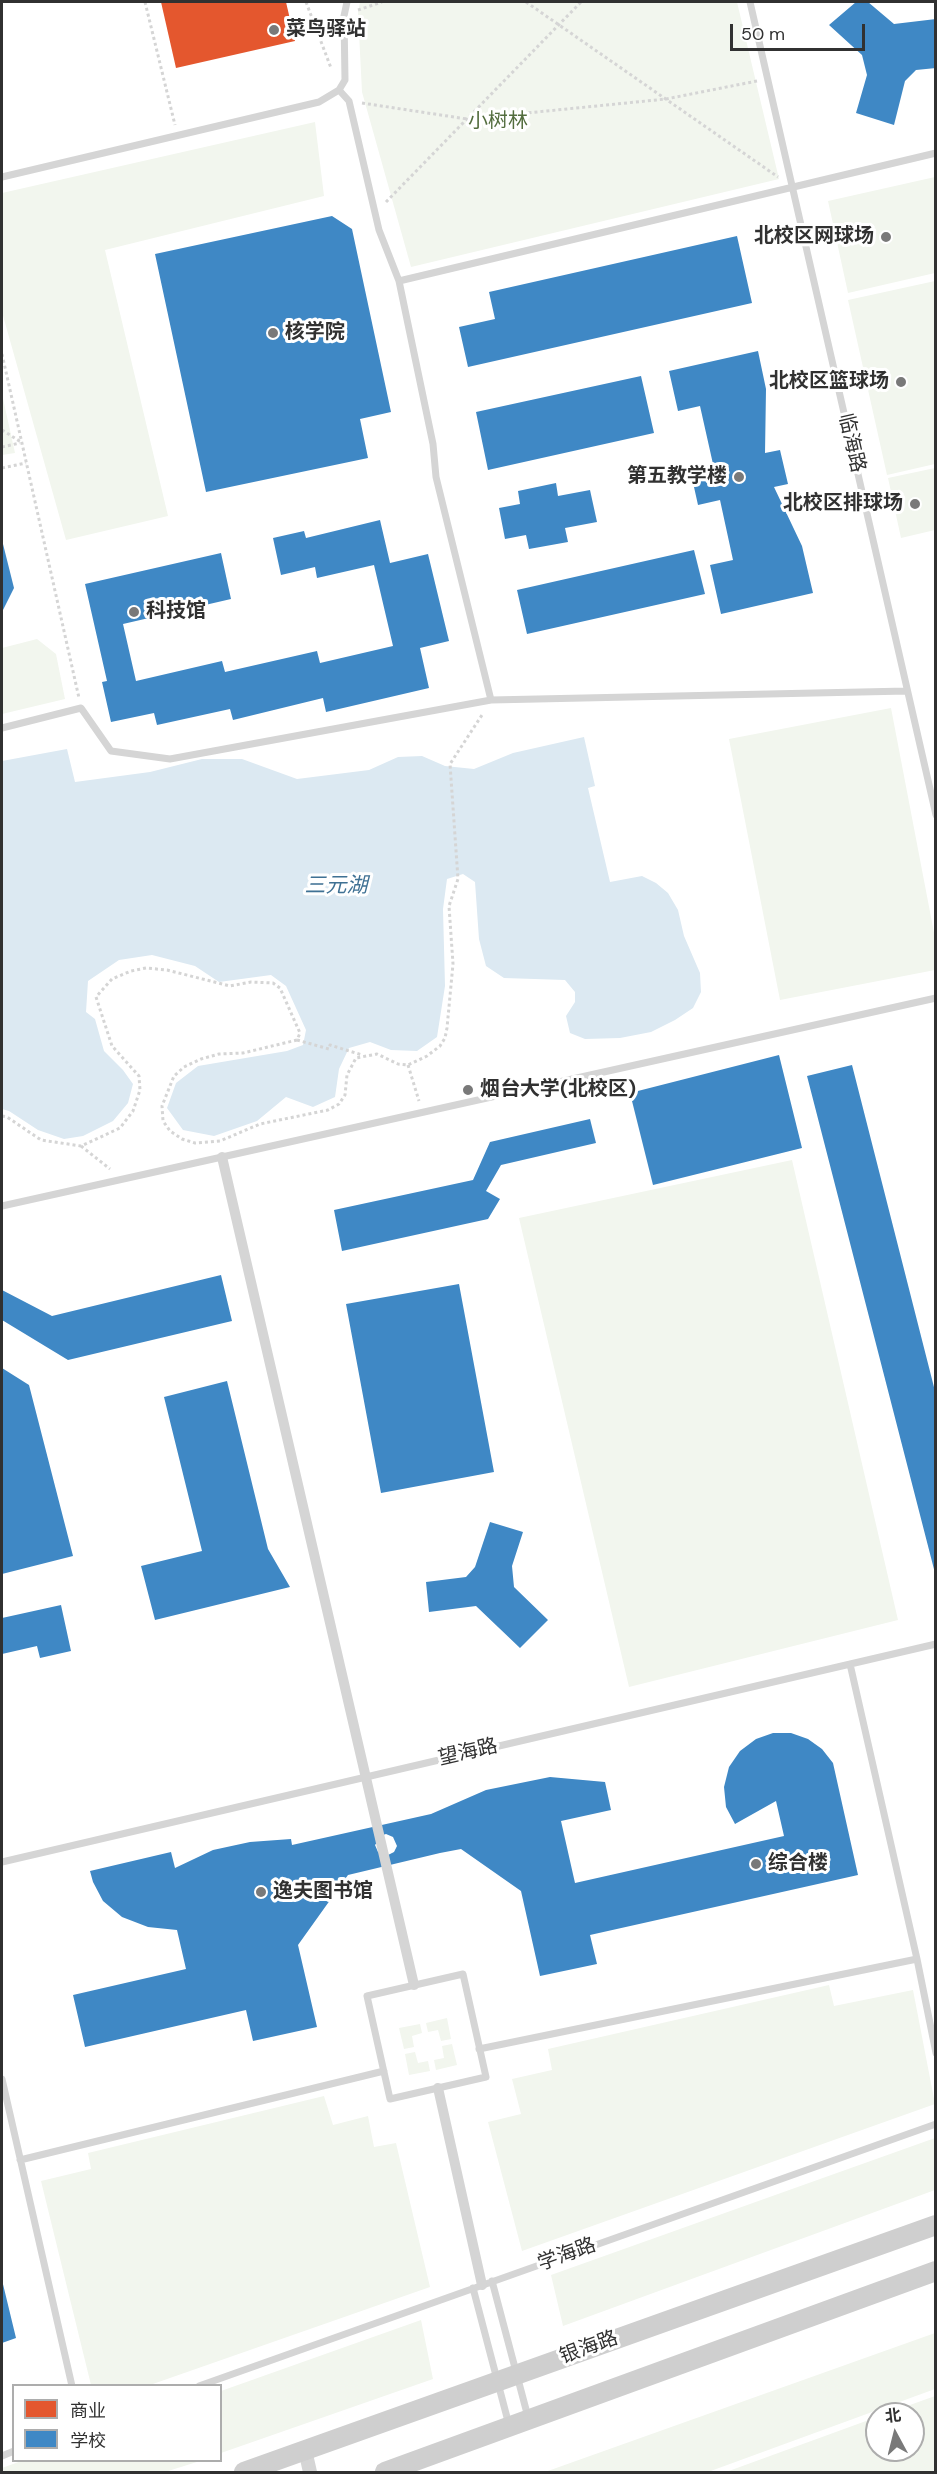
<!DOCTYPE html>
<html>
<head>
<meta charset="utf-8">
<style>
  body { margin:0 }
  #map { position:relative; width:937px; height:2474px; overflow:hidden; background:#fff; font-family:"DM Sans","Noto Sans SC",sans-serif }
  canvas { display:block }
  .frame { position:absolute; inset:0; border:3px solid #313131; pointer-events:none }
  .legend { position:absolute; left:12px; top:2384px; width:210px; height:78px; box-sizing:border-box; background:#fff; border:2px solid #adadad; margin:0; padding:8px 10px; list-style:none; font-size:18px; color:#313131 }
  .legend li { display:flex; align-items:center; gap:12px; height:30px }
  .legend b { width:30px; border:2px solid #adadad }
  .north { position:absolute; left:865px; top:2402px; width:60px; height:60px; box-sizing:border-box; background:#fff; border:2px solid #adadad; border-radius:50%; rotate:353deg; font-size:16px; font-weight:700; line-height:24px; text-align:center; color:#313131 }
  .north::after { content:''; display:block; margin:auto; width:21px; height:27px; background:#797979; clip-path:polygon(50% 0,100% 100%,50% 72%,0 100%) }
  .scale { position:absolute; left:730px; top:24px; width:135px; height:27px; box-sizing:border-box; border:3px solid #313131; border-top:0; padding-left:8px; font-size:18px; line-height:21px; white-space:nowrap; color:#313131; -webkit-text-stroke:4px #fff; paint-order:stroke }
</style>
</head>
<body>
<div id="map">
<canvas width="937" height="2474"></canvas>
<div class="frame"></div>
<ul class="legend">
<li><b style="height:16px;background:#e4572e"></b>商业</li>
<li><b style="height:16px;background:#3f88c5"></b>学校</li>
</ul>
<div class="north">北</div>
<div class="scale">50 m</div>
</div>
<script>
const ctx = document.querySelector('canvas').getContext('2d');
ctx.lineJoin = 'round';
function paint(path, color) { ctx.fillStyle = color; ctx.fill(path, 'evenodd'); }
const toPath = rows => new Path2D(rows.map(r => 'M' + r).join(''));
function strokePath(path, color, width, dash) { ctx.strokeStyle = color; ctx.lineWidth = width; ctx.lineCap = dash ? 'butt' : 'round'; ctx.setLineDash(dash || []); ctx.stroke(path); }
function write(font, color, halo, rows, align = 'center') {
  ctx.font = font + ' "DM Sans","Noto Sans SC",sans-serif'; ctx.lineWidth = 6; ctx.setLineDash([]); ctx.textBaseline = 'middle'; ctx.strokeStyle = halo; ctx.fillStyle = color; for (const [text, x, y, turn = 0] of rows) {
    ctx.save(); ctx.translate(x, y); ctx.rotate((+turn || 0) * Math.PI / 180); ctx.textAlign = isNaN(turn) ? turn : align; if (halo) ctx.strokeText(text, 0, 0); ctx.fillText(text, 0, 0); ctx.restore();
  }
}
paint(toPath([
  [360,2,737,2,779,179,411,267,362,92,358,13],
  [315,122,324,196,105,250,168,516,66,540,2,312,2,193],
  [935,177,935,273,848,293,828,201],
  [935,281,935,464,887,475,848,300],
  [2,394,15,453,2,455],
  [935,468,935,530,901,538,888,478],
  [37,639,56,654,65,699,2,714,2,648],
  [891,708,935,938,935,970,780,1000,729,739],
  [792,1160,898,1620,629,1687,519,1218],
  [829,1985,834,2006,913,1990,935,2104,522,2251,488,2122,521,2114,512,2079,552,2070,548,2049],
  [447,2018,451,2039,441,2041,438,2030,428,2032,426,2023],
  [420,2024,422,2033,412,2036,414,2047,404,2049,399,2028],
  [452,2044,457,2065,436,2070,434,2060,444,2058,442,2046],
  [415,2052,418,2063,428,2061,430,2071,409,2075,405,2054],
  [324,2096,333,2125,368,2116,374,2147,396,2143,430,2287,150,2385,91,2385,41,2181,91,2169,88,2153],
  [935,2138,935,2190,563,2326,551,2275],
  [421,2320,433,2379,221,2453,221,2391],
  [935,2333,935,2389,708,2472,545,2472],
  [935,2396,935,2472,726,2472,877,2417,877,2450,913,2450,913,2414,885,2414],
  [24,2460,200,2460,200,2461,165,2472,2,2472,2,2468]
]), '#f2f6ee');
paint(toPath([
  [584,737,595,786,588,788,610,882,642,876,656,883,668,893,678,910,684,936,700,973,701,992,693,1008,675,1020,651,1032,620,1038,585,1039,570,1033,566,1016,575,1002,575,992,565,980,504,978,486,966,479,939,475,882,463,874,447,879,443,909,445,986,437,1037,417,1051,391,1050,370,1042,349,1048,339,1069,335,1097,313,1107,286,1097,257,1121,214,1136,183,1130,167,1108,176,1083,198,1066,287,1051,303,1045,306,1030,286,986,271,975,219,982,195,966,152,955,119,960,88,981,86,1012,95,1019,104,1051,123,1070,133,1084,128,1103,113,1121,83,1136,64,1139,38,1130,9,1111,2,1109,2,761,67,749,75,782,150,772,202,759,242,759,297,779,369,770,398,757,422,756,445,766,474,769,513,753]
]), '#dce9f2');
paint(toPath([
  [161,2,286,2,295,41,176,68]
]), '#e4572e');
paint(toPath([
  [856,2,868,2,894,24,936,19,936,68,916,70,905,81,894,125,856,113,867,75,862,55,829,25],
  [332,216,352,229,391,412,360,419,368,458,206,492,155,254],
  [737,236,752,303,468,367,459,327,495,319,489,292],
  [758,351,766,389,765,453,780,450,788,484,774,487,802,546,813,593,721,614,710,565,733,560,720,500,698,505,690,469,713,464,700,406,678,411,669,371],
  [641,376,654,433,488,470,476,412],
  [556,483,558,496,590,490,597,522,565,528,568,542,529,549,526,535,505,539,499,508,520,504,518,491],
  [380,520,390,563,428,554,449,641,420,648,429,688,326,712,323,698,233,720,230,709,157,725,154,713,111,722,102,682,107,681,85,584,221,553,231,599,123,624,136,681,222,661,225,672,317,651,320,663,393,646,374,565,317,578,315,567,281,575,273,538,304,531,306,538],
  [2,540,14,588,2,612],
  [694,550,705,594,527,634,517,590],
  [779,1055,802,1148,653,1185,630,1093],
  [852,1065,936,1395,936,1577,807,1076],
  [590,1119,596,1143,501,1165,486,1191,500,1199,488,1219,342,1251,334,1210,473,1180,490,1142],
  [221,1275,232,1321,68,1360,2,1320,2,1290,52,1316],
  [459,1284,494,1472,381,1493,346,1304],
  [2,1368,29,1385,73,1556,2,1574],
  [227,1381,268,1549,290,1587,155,1620,141,1566,202,1551,164,1397],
  [490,1522,523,1532,512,1566,514,1587,548,1620,520,1648,476,1606,429,1612,426,1582,466,1577,475,1567],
  [61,1605,71,1651,40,1658,37,1646,2,1654,2,1618],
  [773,1733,791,1733,808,1739,822,1749,833,1763,858,1875,590,1935,597,1964,540,1976,521,1891,461,1849,440,1853,348,1875,298,1945,317,2027,253,2041,246,2010,85,2047,73,1995,186,1969,177,1930,148,1927,122,1917,103,1901,93,1882,90,1871,171,1852,175,1868,213,1850,250,1842,291,1839,292,1845,431,1814,486,1790,550,1777,605,1782,611,1810,561,1821,575,1883,784,1836,776,1801,735,1824,726,1807,724,1787,729,1767,740,1751,756,1739],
  [386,1834,393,1837,397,1846,394,1852,388,1855,378,1852,375,1845,383,1835],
  [2,2280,16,2338,2,2343]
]), '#3f88c5');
strokePath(toPath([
  [145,2,175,125],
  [306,2,331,68],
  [526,2,778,177],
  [358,10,382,2],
  [362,103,467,119,666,99,757,81],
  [386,202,581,2],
  [2,354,79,698],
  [2,430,21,442],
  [2,447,20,443],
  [2,468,26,463],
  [297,1040,329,1049,330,1045,362,1055],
  [408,1065,419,1101],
  [2,1116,7,1117,41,1140,81,1146,120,1128,133,1111,140,1090,139,1076,112,1046,96,997,112,979,131,971,146,968,167,970,230,986,251,982,273,983,280,988,300,1033,297,1040,243,1053,219,1054,201,1059,184,1067,174,1076,162,1106,163,1121,170,1131,182,1139,195,1143,220,1141,260,1124,328,1110,339,1104,345,1095,347,1075,356,1058,377,1054,398,1064,408,1065,427,1056,440,1046,445,1038,447,1028,453,964,449,906,458,879,450,764,482,715],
  [81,1146,110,1169]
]), '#d5d5d5', 3, [3, 3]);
strokePath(toPath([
  [750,2,936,815],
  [2,177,319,102,339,90,345,80,344,16,347,2],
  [399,281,936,153],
  [491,700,907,691],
  [2,728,81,708,111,751,170,759,491,700,436,477,433,444,399,281,379,230,349,101,339,90],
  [2,1206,936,998],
  [850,1664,917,1959,936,2053],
  [2,1862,936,1644],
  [463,1974,486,2077,390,2099,367,1996,463,1974],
  [479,2049,917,1959],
  [2,2079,72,2386],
  [20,2160,384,2071],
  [492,2281,528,2417],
  [473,2288,509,2425],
  [199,2386,936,2124],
  [2,2456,14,2451]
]), '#d5d5d5', 7);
strokePath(toPath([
  [222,1157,414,1985],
  [438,2088,482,2285]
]), '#d5d5d5', 10);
strokePath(toPath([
  [305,2450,310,2472]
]), '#d5d5d5', 14);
strokePath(toPath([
  [244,2472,936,2225],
  [385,2472,936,2271]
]), '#cfcfcf', 20);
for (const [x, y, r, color] of [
  [274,30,6,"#797979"],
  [886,237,6,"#797979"],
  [273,333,6,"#797979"],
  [901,382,6,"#797979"],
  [739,477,6,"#797979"],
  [915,504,6,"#797979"],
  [134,612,6,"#797979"],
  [468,1090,6,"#797979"],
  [756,1864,6,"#797979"],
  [261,1892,6,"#797979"]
]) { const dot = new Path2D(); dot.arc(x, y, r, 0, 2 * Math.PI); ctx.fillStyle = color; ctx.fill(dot); strokePath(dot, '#fff', 2); }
write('bold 20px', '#313131', '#fff', [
  ["菜鸟驿站",286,30],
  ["北校区网球场",874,237,"right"],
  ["核学院",285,333],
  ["北校区篮球场",889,382,"right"],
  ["第五教学楼",727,477,"right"],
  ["北校区排球场",903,504,"right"],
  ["科技馆",146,612],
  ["烟台大学(北校区)",480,1090],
  ["综合楼",768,1864],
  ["逸夫图书馆",273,1892]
], 'left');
write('20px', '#536d3e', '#fff', [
  ["小树林",498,122]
]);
write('20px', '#313131', '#fff', [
  ["临海路",851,443,77],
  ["望海路",468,1753,-13],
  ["学海路",567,2255,-20],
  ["银海路",589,2348,-20]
]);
write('italic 21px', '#3f7194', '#fff', [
  ["三元湖",336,886]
]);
</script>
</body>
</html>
